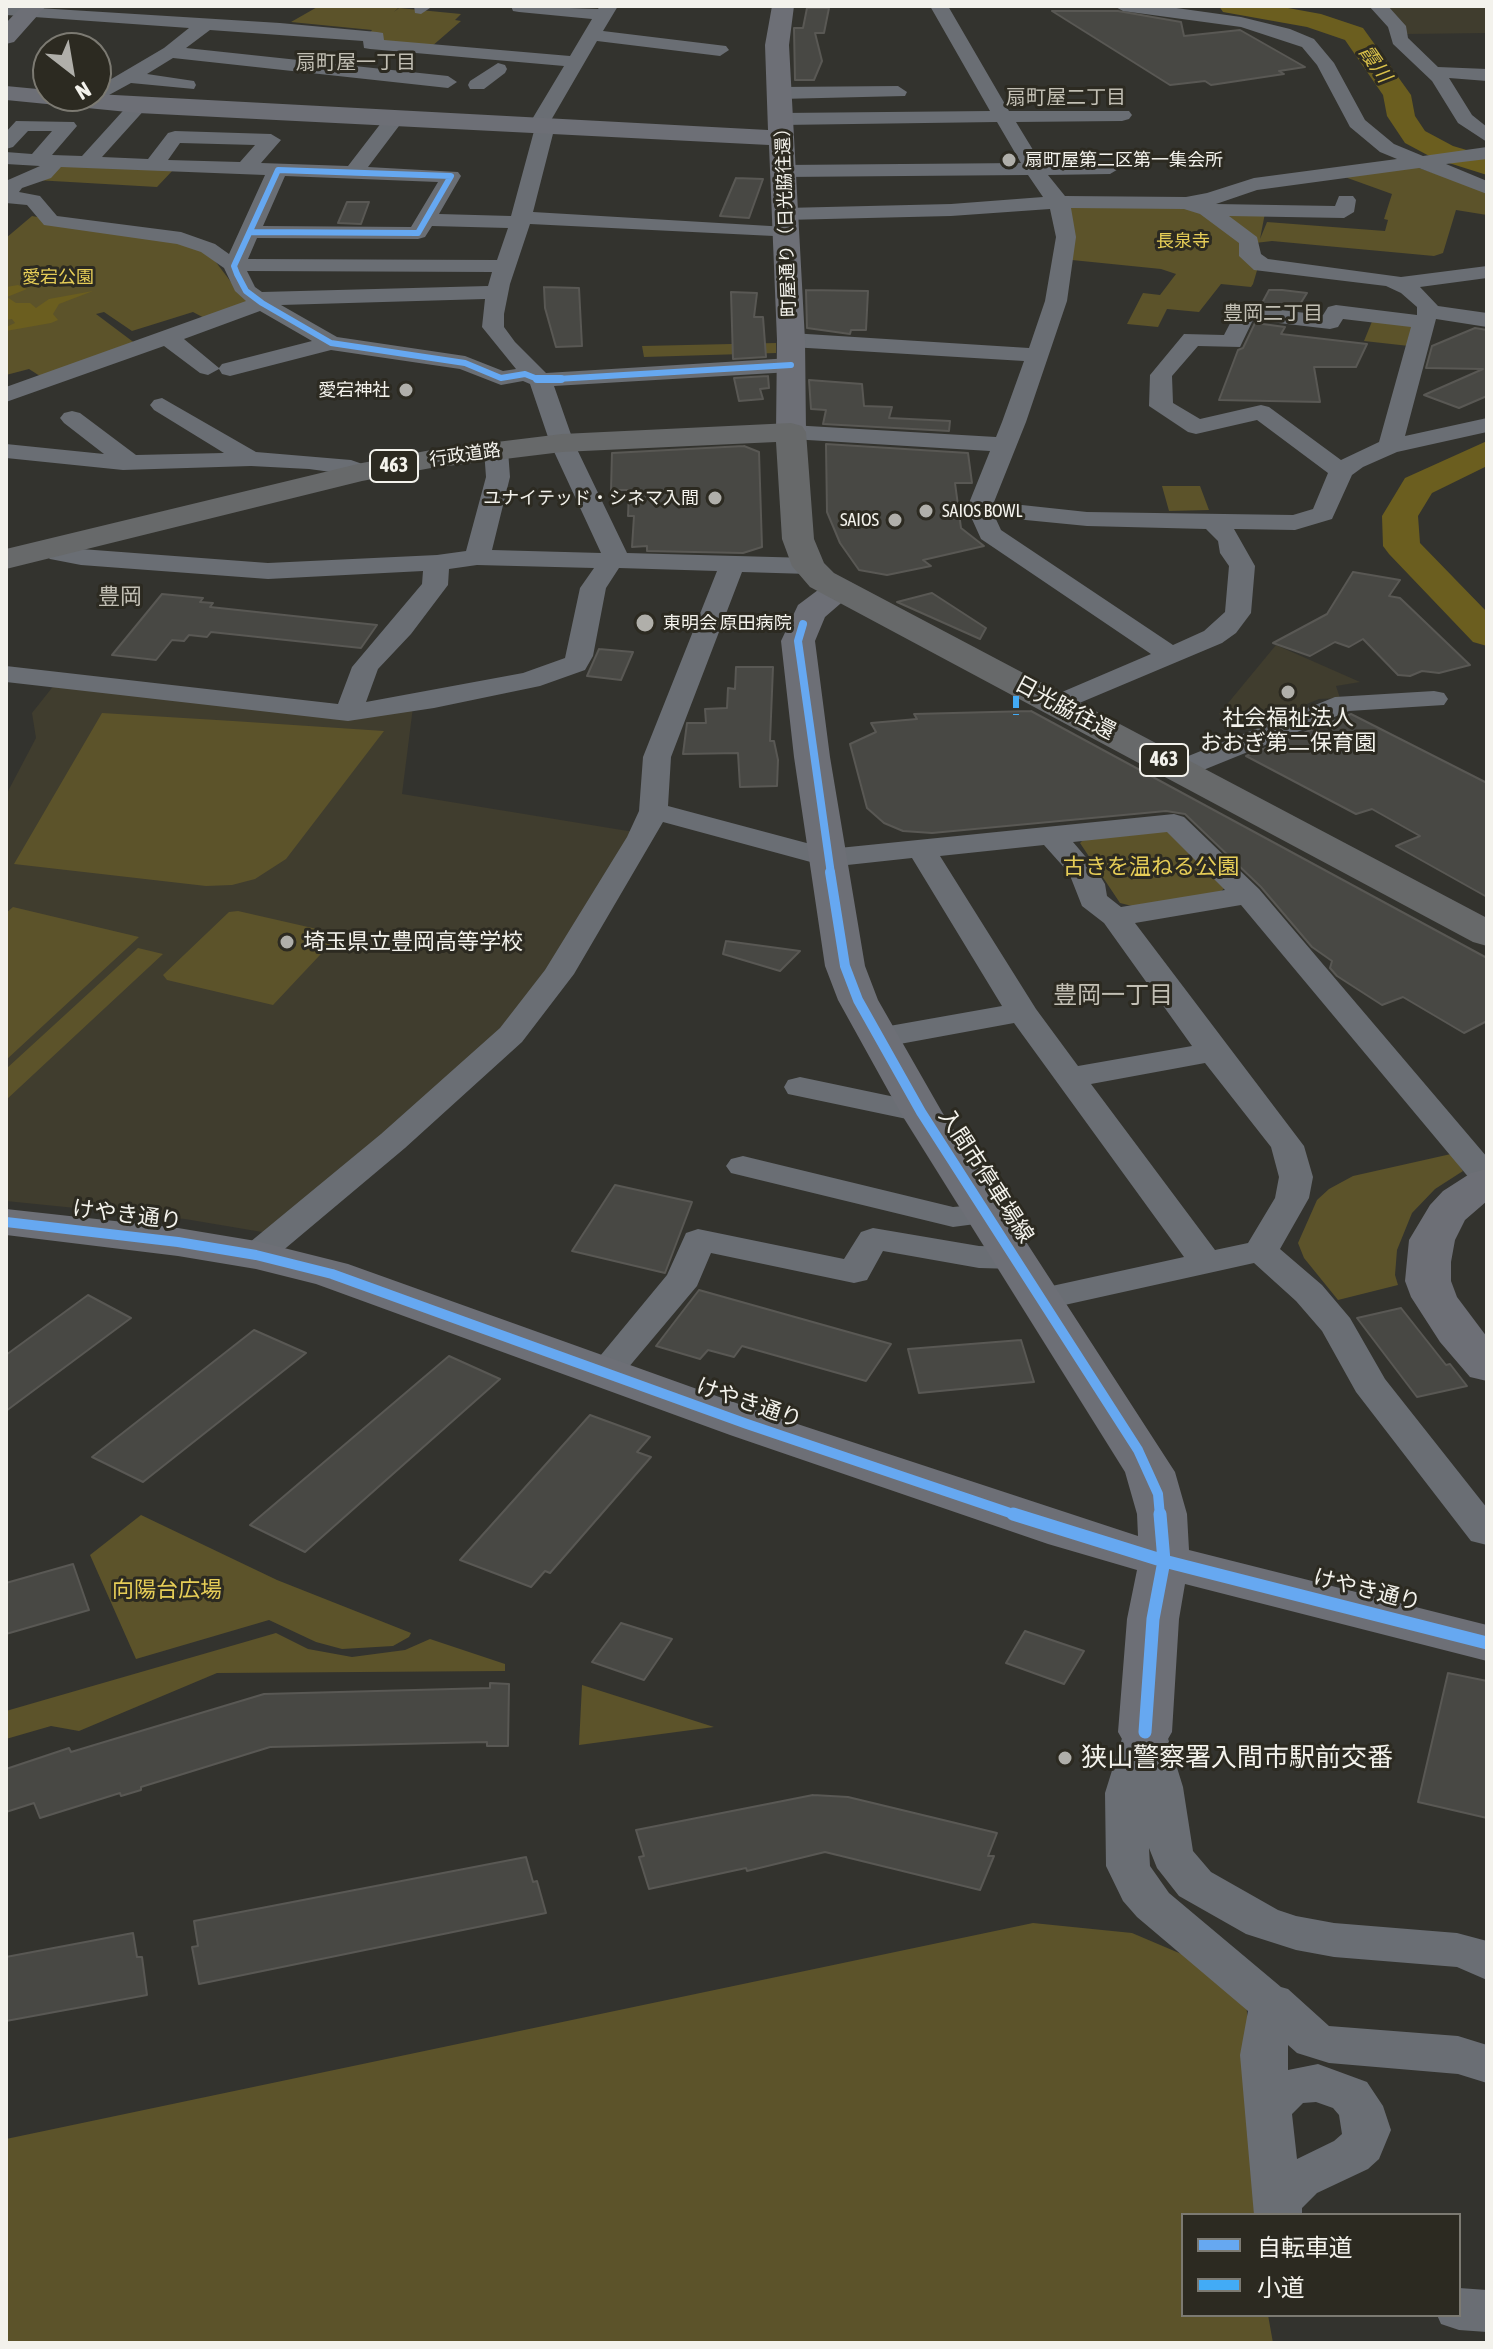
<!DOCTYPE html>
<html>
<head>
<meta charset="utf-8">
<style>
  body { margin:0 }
  #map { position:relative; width:1493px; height:2349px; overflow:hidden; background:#33332e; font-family:"Asap Condensed","Noto Sans JP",sans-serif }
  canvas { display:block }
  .frame { position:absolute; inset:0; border:8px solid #f3f2ec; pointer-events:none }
  .legend { position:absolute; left:1181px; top:2213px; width:280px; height:104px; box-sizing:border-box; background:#2c2a21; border:2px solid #7c7a72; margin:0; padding:10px 14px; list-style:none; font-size:24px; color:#f3f2ec }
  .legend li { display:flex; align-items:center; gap:16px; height:40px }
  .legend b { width:40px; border:2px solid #7c7a72 }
  .north { position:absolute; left:32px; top:32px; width:80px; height:80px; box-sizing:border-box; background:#2c2a21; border:2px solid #7c7a72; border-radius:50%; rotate:149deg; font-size:22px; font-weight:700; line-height:32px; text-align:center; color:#f3f2ec }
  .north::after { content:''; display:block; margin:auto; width:28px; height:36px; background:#b0afaa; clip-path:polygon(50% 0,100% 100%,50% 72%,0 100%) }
</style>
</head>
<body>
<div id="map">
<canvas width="1493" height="2349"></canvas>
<div class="frame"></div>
<ul class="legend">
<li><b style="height:10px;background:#66a8f1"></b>自転車道</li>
<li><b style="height:10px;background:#42abf6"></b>小道</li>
</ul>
<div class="north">N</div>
</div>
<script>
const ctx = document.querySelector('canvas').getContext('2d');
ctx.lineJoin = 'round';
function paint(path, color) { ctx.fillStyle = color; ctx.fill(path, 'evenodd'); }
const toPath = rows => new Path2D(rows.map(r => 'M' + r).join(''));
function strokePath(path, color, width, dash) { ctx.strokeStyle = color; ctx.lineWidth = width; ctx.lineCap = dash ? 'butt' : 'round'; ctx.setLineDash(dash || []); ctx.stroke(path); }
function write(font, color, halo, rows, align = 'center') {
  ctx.font = font + ' "Asap Condensed","Noto Sans JP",sans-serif'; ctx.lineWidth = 6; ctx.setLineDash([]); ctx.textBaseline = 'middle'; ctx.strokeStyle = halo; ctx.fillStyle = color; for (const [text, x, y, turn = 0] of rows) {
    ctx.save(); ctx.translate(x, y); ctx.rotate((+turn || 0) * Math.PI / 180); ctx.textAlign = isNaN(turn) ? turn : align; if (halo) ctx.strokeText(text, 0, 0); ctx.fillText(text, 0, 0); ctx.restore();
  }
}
paint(toPath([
  [1385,6,1487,6,1487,33,1406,34],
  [1276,645,1360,682,1336,686,1340,698,1319,699,1247,729,1219,714],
  [55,684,348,718,413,707,402,794,634,832,533,993,487,1045,268,1233,185,1219,6,1201,6,795,36,738,32,713]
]), '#403d2e');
paint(toPath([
  [319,6,382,6,399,7,394,12,399,8,461,14,455,20,461,21,431,47,382,43,368,35,372,30,291,22],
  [68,163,174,169,157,187,35,180],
  [1413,166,1487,191,1487,215,1456,210,1443,253,1434,256,1272,241,1255,243,1216,213,1265,213,1260,239,1267,222,1385,231,1388,220,1384,219,1392,194,1342,176],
  [1070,206,1181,206,1200,211,1236,236,1258,267,1253,284,1251,287,1221,284,1199,312,1167,309,1158,327,1127,324,1143,293,1160,295,1176,274,1161,269,1072,260],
  [32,216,195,245,209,253,231,282,253,301,208,320,193,312,132,331,104,312,96,314,136,344,43,378,29,369,6,375,6,238],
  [1373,319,1415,326,1409,346,1364,341],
  [776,343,776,353,644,357,642,346],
  [1162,486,1200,486,1209,510,1169,511],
  [102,713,233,721,384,731,286,859,255,879,232,885,206,886,14,864],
  [1161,830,1171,832,1225,887,1220,893,1136,907,1120,903,1080,843,1085,838],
  [13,907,139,937,6,1060,6,913],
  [238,911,330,932,334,940,273,1005,167,980,163,975,229,912],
  [138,948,163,954,6,1100,6,1069],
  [1451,1154,1463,1171,1435,1189,1412,1213,1397,1250,1395,1275,1398,1285,1338,1300,1304,1258,1298,1243,1317,1200,1329,1189,1353,1176],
  [141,1515,277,1580,411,1633,409,1637,393,1646,342,1649,316,1642,269,1620,136,1659,90,1555],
  [276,1633,308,1649,352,1657,405,1650,430,1639,505,1664,505,1671,217,1673,79,1731,51,1726,6,1739,6,1711],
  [582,1685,714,1727,579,1745],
  [1033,1923,1132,1933,1205,1964,1246,1998,1260,2215,1183,2215,1183,2315,1268,2315,1273,2343,6,2343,6,2139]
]), '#5c532a');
paint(toPath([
  [18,285,27,289,7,297,16,303,30,303,36,308,49,299,93,291,59,304,53,314,58,320,51,323,6,331,6,327,15,323,12,319,6,320,6,287]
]), '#6b5e1f');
paint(toPath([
  [1219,6,1277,6,1321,14,1363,28,1411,95,1415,116,1425,131,1453,146,1487,156,1487,175,1433,158,1405,143,1387,116,1383,95,1345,40,1307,27,1223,12,1219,6],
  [1487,441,1487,466,1432,493,1418,516,1420,543,1487,612,1487,646,1473,642,1389,554,1383,546,1382,516,1405,478,1487,441]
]), '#6b5e1f');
const building = toPath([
  [807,8,829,8,824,33,815,33,822,61,814,80,795,80,794,28,803,28,807,8],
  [1052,11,1118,11,1181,22,1184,36,1240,30,1305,67,1279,71,1284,74,1211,85,1205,81,1170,85,1052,11],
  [736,178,763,179,749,218,720,216,736,178],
  [347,202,369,202,361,224,338,223,347,202],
  [544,287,579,288,582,346,556,347,545,308,544,287],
  [806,290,868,291,866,330,851,330,850,334,807,328,806,290],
  [1269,290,1282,290,1307,293,1297,309,1261,305,1269,290],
  [731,292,757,293,754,317,763,317,766,357,733,359,731,292],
  [1255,323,1285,327,1281,334,1367,344,1356,367,1314,367,1320,402,1219,400,1238,350,1243,348,1255,323],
  [1475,328,1487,330,1487,396,1459,408,1424,395,1483,369,1426,368,1432,346,1475,328],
  [768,376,769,388,760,389,763,399,739,401,734,378,768,376],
  [809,380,862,384,864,406,892,407,889,418,950,421,949,431,823,424,826,410,811,409,809,380],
  [826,444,968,453,972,483,955,483,961,528,984,546,923,560,931,566,887,575,859,570,840,543,827,512,826,444],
  [744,446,759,452,762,547,743,553,647,551,647,546,632,547,634,516,628,516,629,490,611,490,612,453,744,446],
  [1353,572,1400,580,1389,596,1400,598,1470,665,1439,673,1422,671,1410,676,1398,675,1363,639,1349,647,1335,642,1310,656,1273,643,1327,614,1353,572],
  [932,593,986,628,980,639,897,602,932,593],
  [162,594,203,598,200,602,213,603,210,607,377,625,361,648,211,632,207,637,189,635,184,641,172,640,156,660,112,655,162,594],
  [599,649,633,652,621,680,587,676,599,649],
  [736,667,773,667,770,741,774,741,778,760,777,786,740,787,738,753,683,754,687,723,706,723,705,709,727,708,728,688,735,689,736,667],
  [1031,711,1487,958,1487,1021,1464,1033,1403,997,1382,1005,1337,976,1330,968,1332,961,1312,947,1261,887,1185,814,1166,811,932,833,903,831,884,823,867,808,850,744,876,732,871,723,917,719,914,714,1031,711],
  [1351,714,1487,783,1487,897,1396,846,1420,836,1372,809,1356,814,1246,756,1351,714],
  [726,941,800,951,780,971,723,954,726,941],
  [615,1185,692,1202,665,1273,572,1251,615,1185],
  [699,1290,891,1344,866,1381,742,1346,734,1357,708,1350,700,1359,656,1346,699,1290],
  [88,1295,131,1318,6,1411,6,1355,88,1295],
  [1401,1308,1446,1365,1450,1364,1467,1386,1417,1397,1357,1318,1401,1308],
  [254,1330,306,1353,143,1482,92,1457,254,1330],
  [1021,1340,1034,1382,919,1393,908,1349,1021,1340],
  [449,1356,500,1379,305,1552,250,1525,449,1356],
  [590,1415,650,1437,637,1452,651,1457,550,1573,545,1571,531,1587,460,1560,590,1415],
  [73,1564,89,1610,6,1634,6,1583,73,1564],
  [621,1623,672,1639,644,1680,592,1662,621,1623],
  [1025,1631,1084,1651,1064,1684,1006,1663,1025,1631],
  [1448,1673,1487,1681,1487,1818,1418,1802,1448,1673],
  [490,1683,509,1684,508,1746,487,1746,487,1742,270,1747,141,1787,141,1790,121,1796,120,1793,40,1818,34,1803,6,1812,6,1769,69,1748,71,1752,264,1694,490,1688,490,1683],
  [813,1795,848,1797,997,1833,988,1856,994,1856,980,1890,825,1852,747,1871,746,1868,649,1889,639,1857,644,1856,636,1830,813,1795],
  [526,1857,533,1882,537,1881,546,1913,199,1984,192,1947,198,1946,194,1921,526,1857],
  [133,1933,137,1957,142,1957,147,1995,6,2021,6,1957,133,1933]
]);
paint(building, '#484844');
strokePath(building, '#595854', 2);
paint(toPath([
  [6,6,280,23,377,32,383,33,384,40,570,56,592,19,519,12,513,11,511,6,598,9,600,6,618,6,603,31,726,46,729,50,720,56,597,41,550,122,555,126,533,212,787,227,797,233,794,237,530,224,510,284,504,314,504,327,515,342,546,373,791,358,799,360,802,365,799,370,791,372,554,386,574,443,627,553,809,558,818,561,822,566,818,571,809,574,742,572,671,757,668,806,829,849,1174,814,1184,817,1259,889,1487,1157,1487,1188,1475,1185,1241,905,1135,923,1304,1146,1313,1177,1309,1198,1280,1249,1322,1285,1350,1318,1385,1379,1487,1508,1487,1545,1471,1541,1356,1392,1322,1331,1296,1301,1254,1263,1042,1310,1029,1307,1024,1299,1029,1291,1184,1257,1014,1023,878,1048,867,1045,862,1038,867,1031,878,1028,1002,1006,912,858,829,867,663,822,574,974,522,1042,405,1148,268,1263,256,1266,244,1263,238,1255,244,1247,381,1134,500,1028,545,970,627,837,639,811,643,757,717,571,619,568,606,588,593,656,585,670,540,686,434,708,348,721,6,682,6,666,338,704,352,667,422,584,423,571,268,579,81,565,50,559,38,548,42,543,51,540,81,549,268,563,437,555,466,551,486,477,484,450,488,445,496,443,504,445,508,450,510,477,492,550,601,553,550,443,530,384,523,381,501,385,460,369,331,350,230,376,222,374,219,369,208,375,200,373,164,346,6,402,6,387,246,301,235,291,224,268,201,252,177,244,44,225,27,205,6,203,8,180,40,166,6,164,6,152,32,154,52,131,28,131,13,147,6,149,6,132,16,121,74,122,77,126,52,155,82,156,131,102,138,100,148,106,102,157,148,159,168,133,175,131,271,134,281,140,261,163,348,166,388,114,395,112,405,118,368,167,458,172,461,176,439,214,511,216,534,131,528,126,564,66,370,49,364,48,363,41,210,30,186,48,448,76,457,82,448,88,173,58,147,74,194,81,196,85,194,89,131,83,87,107,77,101,80,97,96,96,96,88,164,48,189,28,6,15,6,6],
  [180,143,255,145,240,162,168,160,180,143],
  [61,167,265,175,229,254,215,244,181,232,57,216,40,196,19,192,22,188,51,178,61,167],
  [285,176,438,182,411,227,263,226,285,176],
  [432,226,508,228,497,260,248,259,257,238,418,239,425,237,432,226],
  [247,271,492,272,488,286,262,292,255,287,247,271],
  [485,299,482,327,516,369,503,371,465,356,337,337,281,305,485,299],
  [260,311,312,341,222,364,219,368,184,339,260,311],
  [477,565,594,568,580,588,565,658,523,673,366,702,378,669,411,634,448,585,449,569,477,565],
  [1167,832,1225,890,1121,907,1107,896,1105,884,1096,869,1073,842,1167,832],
  [1044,845,1069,873,1082,906,1104,923,1192,1046,1078,1066,1036,1009,940,856,1044,845],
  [1205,1063,1271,1147,1279,1177,1275,1198,1248,1243,1215,1250,1091,1084,1205,1063],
  [414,6,433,6,421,14,415,13,414,6],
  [930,6,948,6,1009,111,1129,111,1132,115,1129,119,1122,121,1016,122,1041,163,1110,162,1120,168,1110,174,1048,175,1065,196,1186,197,1207,193,1254,178,1397,159,1380,152,1350,127,1317,65,1302,47,1241,27,1123,11,1114,6,1162,6,1241,17,1290,29,1314,39,1334,63,1365,120,1394,144,1423,156,1487,147,1487,159,1446,164,1487,181,1487,194,1419,168,1257,190,1216,204,1335,206,1339,196,1353,196,1356,200,1354,212,1344,218,1229,216,1257,237,1261,254,1268,259,1401,277,1487,266,1487,278,1420,287,1438,306,1487,313,1487,327,1436,319,1405,436,1487,418,1487,432,1397,452,1363,467,1352,475,1332,519,1295,530,1234,529,1255,566,1251,613,1236,633,1222,643,1058,712,1048,710,1044,704,1048,698,1151,654,981,539,967,508,990,451,791,439,783,437,779,432,783,427,791,425,996,437,1002,422,1024,361,791,347,780,340,791,333,1029,348,1045,301,1056,237,1050,209,951,216,785,220,775,214,785,208,951,204,1043,197,1028,175,784,177,774,171,784,165,1021,163,997,122,782,125,772,119,782,113,990,111,930,6],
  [1071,208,1184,209,1200,214,1239,243,1239,256,1254,270,1386,286,1401,293,1417,307,1417,315,1336,305,1328,307,1323,315,1246,306,1238,308,1224,335,1184,334,1150,375,1149,406,1188,432,1196,434,1257,420,1328,473,1313,509,1293,515,1087,512,994,502,1026,422,1067,301,1076,237,1071,208],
  [1343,319,1411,327,1379,442,1341,460,1269,407,1261,405,1200,419,1173,403,1172,376,1198,346,1240,347,1253,320,1330,329,1338,327,1343,319],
  [995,517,1087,526,1206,529,1218,541,1220,553,1229,566,1225,612,1204,631,1173,645,1001,530,995,517],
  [1369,6,1388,6,1406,26,1408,38,1438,67,1487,69,1487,81,1449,78,1472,115,1487,127,1487,142,1458,123,1432,81,1393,44,1388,27,1369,6],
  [498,63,505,65,507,69,505,73,484,89,470,89,468,85,470,81,498,63],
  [898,86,907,92,905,96,780,99,771,93,780,87,898,86],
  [162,398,256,452,351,460,371,467,374,472,371,477,362,479,346,474,309,469,251,466,123,470,6,458,6,444,104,454,64,423,60,418,64,413,72,411,80,413,136,455,224,453,154,410,150,405,154,400,162,398],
  [1434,691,1444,693,1448,699,1444,705,1349,711,1191,775,1181,778,1171,775,1167,769,1171,763,1335,697,1434,691],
  [800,1077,933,1105,938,1112,933,1119,921,1122,788,1094,784,1087,788,1080,800,1077],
  [743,1156,953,1207,986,1204,998,1207,1003,1214,998,1221,953,1227,731,1173,726,1166,731,1159,743,1156],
  [873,1228,979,1246,1015,1247,1027,1250,1033,1258,1027,1266,1015,1269,979,1268,883,1251,867,1280,854,1283,711,1253,697,1286,617,1381,604,1385,591,1381,586,1373,667,1275,686,1233,698,1229,844,1259,861,1232,873,1228],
  [1145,1717,1160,1721,1166,1732,1183,1787,1193,1851,1211,1872,1278,1910,1296,1916,1334,1923,1457,1933,1487,1941,1487,1980,1457,1967,1334,1957,1296,1950,1246,1934,1179,1896,1157,1868,1149,1848,1150,1866,1169,1893,1281,1987,1288,1989,1329,2026,1458,2036,1487,2045,1487,2083,1458,2074,1329,2063,1297,2053,1288,2045,1288,2070,1318,2064,1367,2082,1383,2106,1391,2130,1379,2159,1368,2169,1317,2193,1302,2208,1302,2215,1254,2215,1240,2055,1248,2011,1137,1917,1123,1901,1106,1866,1105,1793,1124,1732,1130,1721,1145,1717],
  [1316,2102,1333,2108,1339,2115,1342,2134,1334,2141,1297,2159,1292,2114,1303,2103,1316,2102],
  [1459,2288,1487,2290,1487,2332,1459,2330,1441,2324,1437,2315,1459,2315,1459,2288]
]), '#6a6e74');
paint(toPath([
  [22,6,46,6,14,42,6,44,6,23,22,6],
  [772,6,794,6,789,45,805,340,806,432,802,438,791,441,780,438,776,432,777,340,769,145,138,113,6,100,6,86,48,90,48,96,96,94,768,130,765,45,772,6],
  [838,581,850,584,855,591,825,617,815,641,830,757,865,966,878,1000,942,1112,1175,1472,1187,1514,1189,1550,1487,1625,1487,1661,1185,1584,1179,1619,1172,1732,1164,1746,1145,1752,1126,1746,1118,1732,1127,1619,1137,1570,1048,1544,730,1435,316,1284,256,1269,178,1256,6,1235,6,1209,178,1228,256,1241,348,1264,764,1413,1138,1536,1137,1514,1125,1472,900,1112,838,1000,825,966,794,757,781,641,798,605,826,584,838,581],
  [1487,1169,1487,1201,1465,1220,1455,1240,1451,1262,1451,1281,1457,1297,1487,1337,1487,1381,1470,1377,1440,1342,1411,1297,1405,1281,1409,1240,1430,1205,1443,1191,1471,1173,1487,1169]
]), '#6d6f76');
paint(toPath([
  [791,423,802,426,806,432,814,539,824,563,834,573,1487,918,1487,946,1473,942,810,587,792,566,782,539,776,442,562,452,431,468,362,481,6,569,6,549,362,463,431,450,562,434,791,423]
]), '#67696a');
strokePath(toPath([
  [1016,696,1016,715]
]), '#42abf6', 6, [12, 6]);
strokePath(toPath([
  [251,232,418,233,451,176,278,170,234,266,237,274,246,291,262,303,331,343,465,363,501,378,525,374,540,380,791,365]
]), '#66a8f1', 6);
strokePath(toPath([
  [537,379,561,379],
  [803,624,798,641,831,874]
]), '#66a8f1', 8);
strokePath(toPath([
  [830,872,845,966,858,1000,921,1112,1138,1450,1158,1494,1160,1516],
  [6,1222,178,1242,256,1255,332,1274,747,1424,1019,1516]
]), '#66a8f1', 10);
strokePath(toPath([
  [1013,1514,1164,1561,1487,1643],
  [1145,1732,1153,1619,1164,1561,1160,1514]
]), '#66a8f1', 13);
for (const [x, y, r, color] of [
  [1009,160,8,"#b0afaa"],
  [406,390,8,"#b0afaa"],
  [715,498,8,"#b0afaa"],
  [926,511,8,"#b0afaa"],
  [895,520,8,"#b0afaa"],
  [645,623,10,"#b0afaa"],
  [1288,692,8,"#b0afaa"],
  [287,942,8,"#b0afaa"],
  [1065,1758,8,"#b0afaa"]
]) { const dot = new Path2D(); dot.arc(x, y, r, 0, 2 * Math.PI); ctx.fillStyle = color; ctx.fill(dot); strokePath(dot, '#2c2a21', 3); }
write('18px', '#f3f2ec', '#2c2a21', [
  ["扇町屋第二区第一集会所",1025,160],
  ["愛宕神社",390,390,"right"],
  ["ユナイテッド・シネマ入間",699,498,"right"],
  ["SAIOS BOWL",942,511],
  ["SAIOS",879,520,"right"],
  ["東明会 原田病院",663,623]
], 'left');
write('18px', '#f3f2ec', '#2c2a21', [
  ["町屋通り（日光脇往還）",786,218,-92],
  ["行政道路",465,455,-8]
]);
write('18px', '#e6cd57', '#2c2a21', [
  ["長泉寺",1183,241],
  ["愛宕公園",58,277]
]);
write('20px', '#c2bfb4', '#2c2a21', [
  ["扇町屋一丁目",356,63],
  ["扇町屋二丁目",1066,98],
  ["豊岡二丁目",1273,314]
]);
write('italic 20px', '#dac149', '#2c2a21', [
  ["霞川",1375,64,55]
]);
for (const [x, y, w] of [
  [394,466,48],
  [1164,760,48]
]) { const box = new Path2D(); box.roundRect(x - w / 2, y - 16, w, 32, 6); ctx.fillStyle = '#2c2a21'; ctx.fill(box); strokePath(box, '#f3f2ec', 2); }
write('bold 20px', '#f3f2ec', null, [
  ["463",394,466],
  ["463",1164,760]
]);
write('22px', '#c2bfb4', '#2c2a21', [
  ["豊岡",120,597]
]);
write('22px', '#f3f2ec', '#2c2a21', [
  ["日光脇往還",1065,708,28],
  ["入間市停車場線",986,1176,57],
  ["けやき通り",127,1215,7],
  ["けやき通り",749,1403,19],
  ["けやき通り",1367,1590,14]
]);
write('22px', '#f3f2ec', '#2c2a21', [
  ["社会福祉法人",1288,718],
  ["おおぎ第二保育園",1288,743],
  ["埼玉県立豊岡高等学校",303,942,"left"]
]);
write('22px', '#e6cd57', '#2c2a21', [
  ["古きを温ねる公園",1151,867],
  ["向陽台広場",167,1590]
]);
write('24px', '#c2bfb4', '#2c2a21', [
  ["豊岡一丁目",1113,995]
]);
write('26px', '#f3f2ec', '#2c2a21', [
  ["狭山警察署入間市駅前交番",1081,1758]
], 'left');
</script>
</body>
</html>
